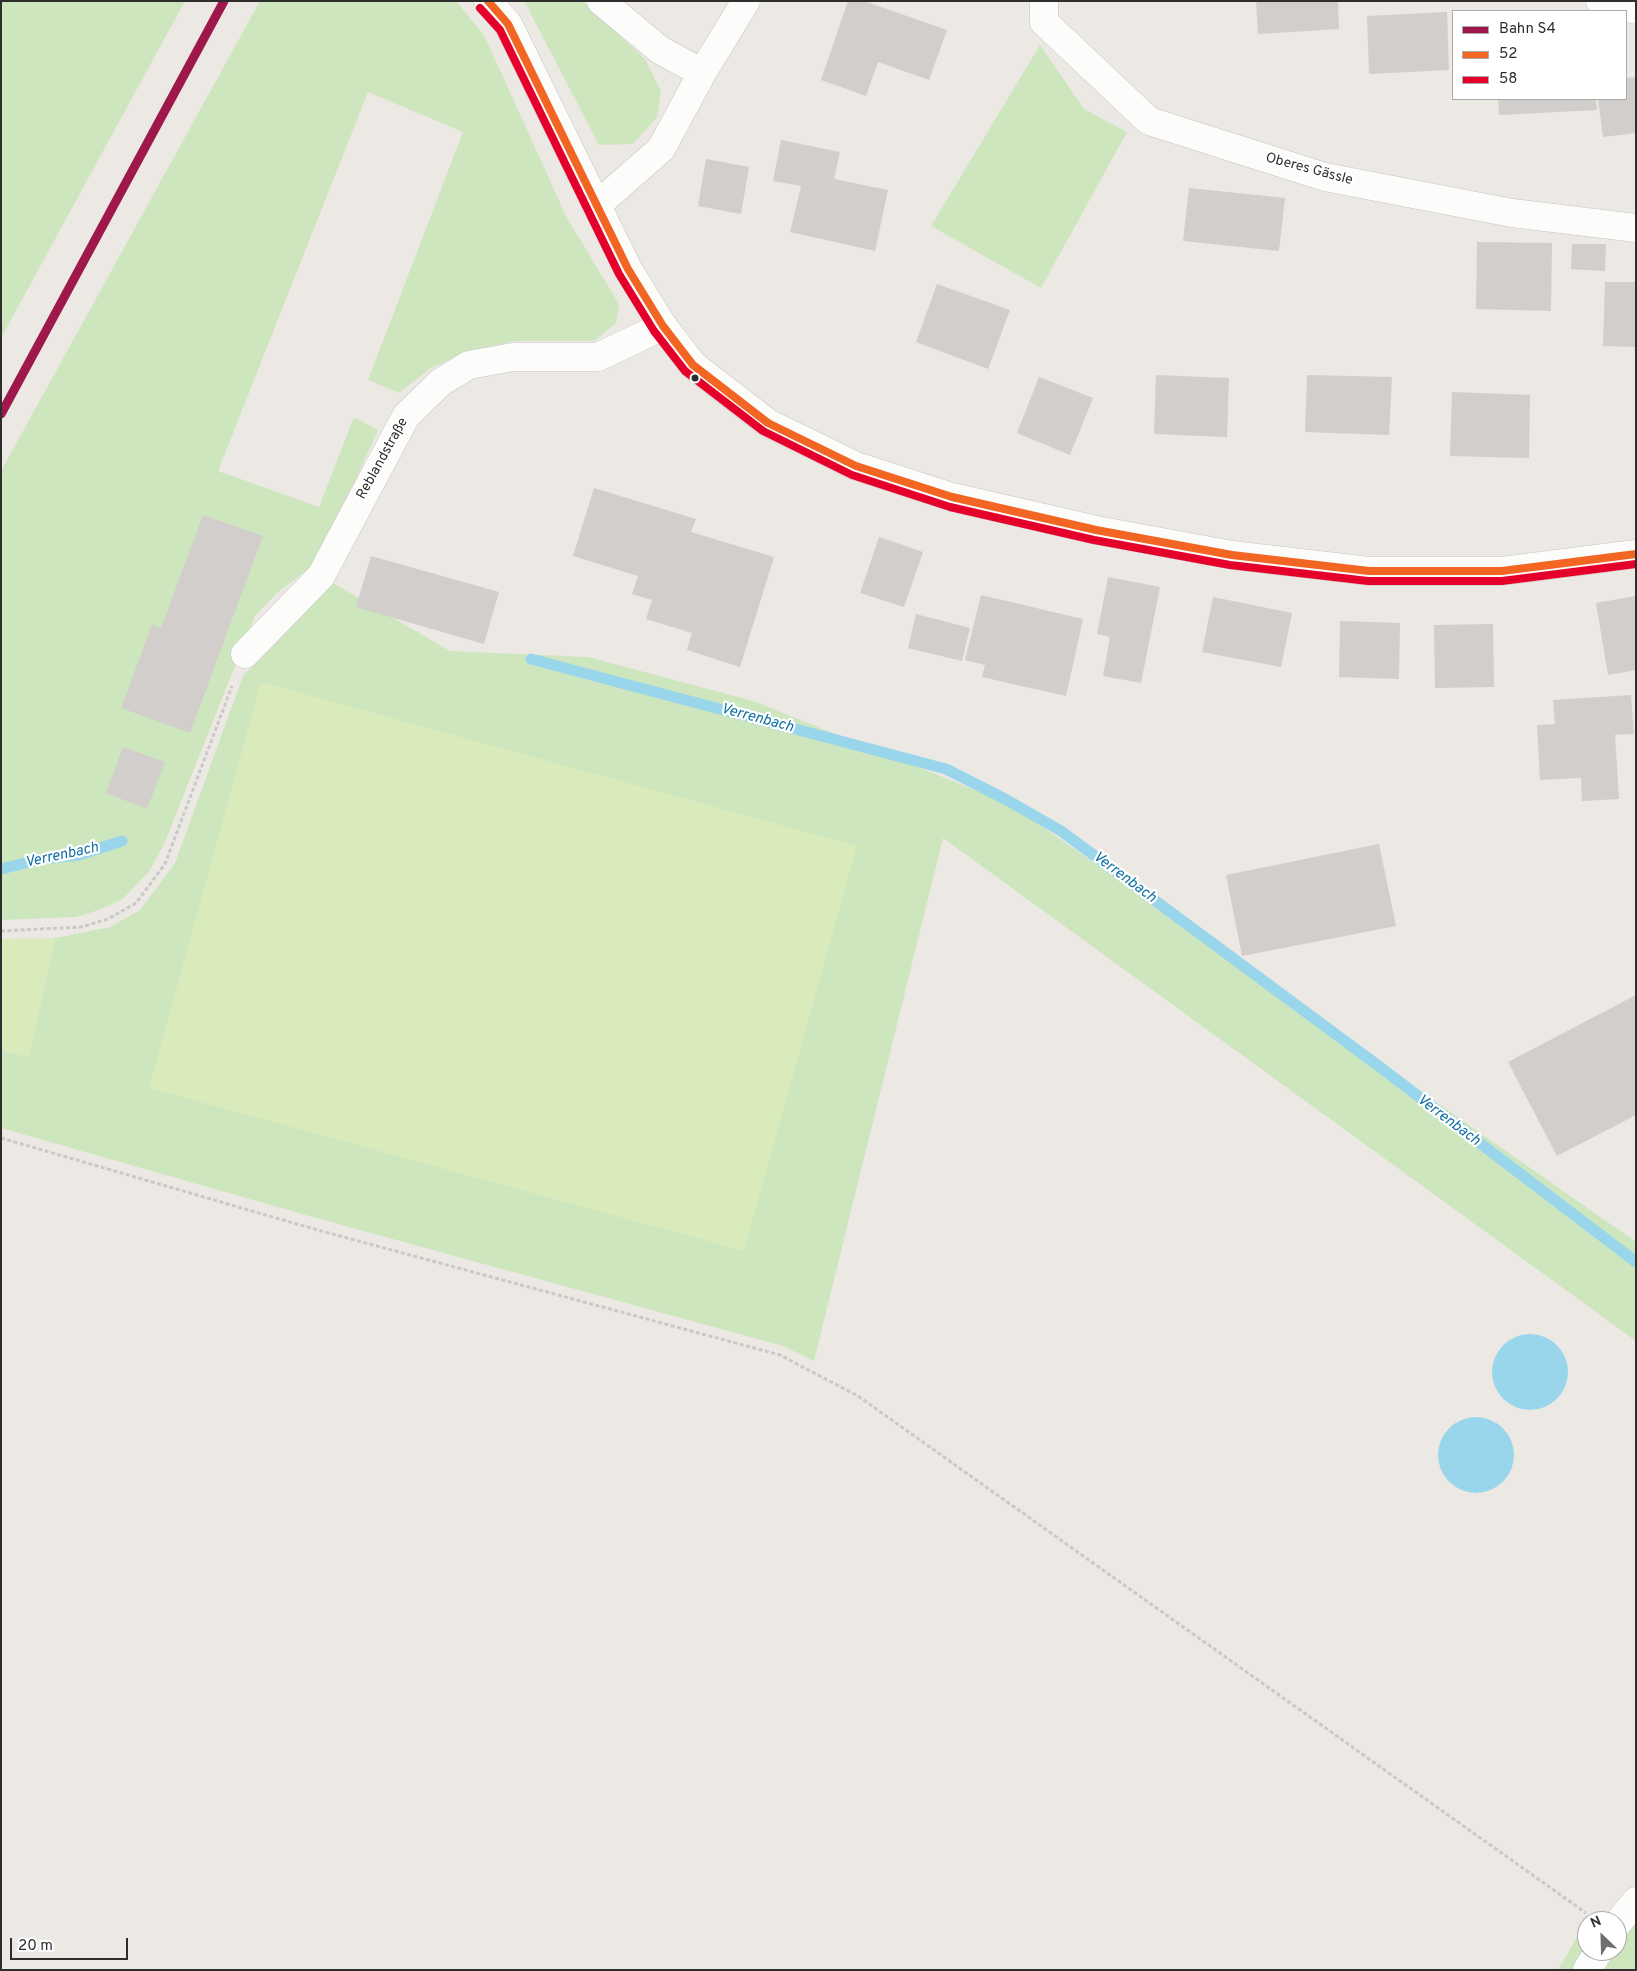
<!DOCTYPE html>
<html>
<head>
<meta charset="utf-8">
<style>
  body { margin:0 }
  #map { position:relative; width:1637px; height:1971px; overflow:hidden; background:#ece8e4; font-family:Overpass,sans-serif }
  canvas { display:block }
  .frame { position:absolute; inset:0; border:2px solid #2e2e2e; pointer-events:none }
  .legend { position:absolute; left:1452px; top:10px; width:175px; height:90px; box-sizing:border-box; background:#fff; border:1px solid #ababab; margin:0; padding:6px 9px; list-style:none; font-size:15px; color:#2e2e2e }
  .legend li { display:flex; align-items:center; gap:10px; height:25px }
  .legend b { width:25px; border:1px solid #ababab }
  .north { position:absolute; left:1577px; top:1911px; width:50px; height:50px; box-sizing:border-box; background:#fff; border:1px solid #ababab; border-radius:50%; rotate:336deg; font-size:14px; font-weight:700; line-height:20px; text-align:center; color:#2e2e2e }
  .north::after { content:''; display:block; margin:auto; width:18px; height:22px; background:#706f6e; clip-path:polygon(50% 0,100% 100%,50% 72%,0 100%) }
  .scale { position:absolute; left:10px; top:1938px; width:118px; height:22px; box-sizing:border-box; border:2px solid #2e2e2e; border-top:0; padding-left:6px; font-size:15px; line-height:18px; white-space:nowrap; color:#2e2e2e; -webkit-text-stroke:4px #fff; paint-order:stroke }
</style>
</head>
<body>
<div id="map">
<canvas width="1637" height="1971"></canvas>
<div class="frame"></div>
<ul class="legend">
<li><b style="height:6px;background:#9f184c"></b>Bahn S4</li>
<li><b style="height:6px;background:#f26522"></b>52</li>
<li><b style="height:6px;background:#e4002b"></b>58</li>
</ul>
<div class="north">N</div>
<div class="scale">20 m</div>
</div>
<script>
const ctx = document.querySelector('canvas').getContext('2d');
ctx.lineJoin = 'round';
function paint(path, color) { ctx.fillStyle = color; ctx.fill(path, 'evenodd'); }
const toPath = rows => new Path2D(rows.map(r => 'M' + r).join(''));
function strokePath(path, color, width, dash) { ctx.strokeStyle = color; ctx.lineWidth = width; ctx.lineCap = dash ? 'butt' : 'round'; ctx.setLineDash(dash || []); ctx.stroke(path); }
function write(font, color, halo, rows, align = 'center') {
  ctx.font = font + ' Overpass,sans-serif'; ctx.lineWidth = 4.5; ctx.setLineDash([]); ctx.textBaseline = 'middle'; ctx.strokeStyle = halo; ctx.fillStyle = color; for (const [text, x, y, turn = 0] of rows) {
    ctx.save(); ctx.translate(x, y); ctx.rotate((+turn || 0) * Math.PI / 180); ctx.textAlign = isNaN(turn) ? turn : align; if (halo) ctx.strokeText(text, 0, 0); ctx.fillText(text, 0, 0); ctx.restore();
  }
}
paint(toPath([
  [1,1,185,1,1,338],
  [260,1,456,1,484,35,567,218,619,304,616,323,594,341,514,341,466,352,431,368,399,393,368,380,463,132,368,92,218,471,319,507,354,417,378,430,319,561,278,592,255,616,165,842,150,870,123,899,99,910,76,917,1,920,1,471],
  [524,1,582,1,645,59,661,91,657,117,633,144,599,145],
  [1040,45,1084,109,1127,132,1041,288,931,226],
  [333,583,450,651,588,657,753,701,1010,804,1636,1242,1636,1341,943,838,814,1361,783,1346,316,1218,1,1128,1,1050,29,1057,55,938,110,927,140,910,175,863,243,676],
  [1636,1921,1636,1970,1600,1970,1612,1951,1617,1951,1617,1944],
  [1582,1928,1587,1941,1587,1951,1577,1970,1558,1970]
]), '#cee6be');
paint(toPath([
  [261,682,857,846,744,1251,149,1088],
  [55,938,29,1057,1,1050,1,939]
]), '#d9eabb');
paint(toPath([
  '1492 1372a38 38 0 1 1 76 0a38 38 0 1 1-76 0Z',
  '1438 1455a38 38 0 1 1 76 0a38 38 0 1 1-76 0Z'
]), '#99d6ec');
strokePath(toPath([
  [531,659,946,769,1007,800,1061,831,1380,1067,1636,1262],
  [1,869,42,859,79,855,122,841]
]), '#99d6ec', 11);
paint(toPath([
  [848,1,864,1,947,30,929,80,878,62,866,96,821,80],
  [1256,1,1338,1,1339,29,1258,34],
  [1447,12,1449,70,1369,74,1367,16],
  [1636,77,1636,133,1603,137,1598,99,1626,99,1626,78],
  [1498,99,1596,99,1597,110,1499,115],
  [781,140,840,152,834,179,888,190,875,251,790,232,801,186,773,181],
  [706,159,749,167,741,214,698,206],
  [1189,188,1285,198,1279,251,1183,241],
  [1477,242,1552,243,1551,311,1476,309],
  [1572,244,1606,244,1605,271,1571,269],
  [1605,282,1636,282,1636,347,1603,346],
  [937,284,1010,310,988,369,916,342],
  [1156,375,1229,378,1227,437,1154,434],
  [1307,375,1392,377,1389,435,1305,432],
  [1039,377,1093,398,1070,455,1017,433],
  [1452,392,1530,395,1529,458,1450,456],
  [594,488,696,519,691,532,774,557,740,667,687,650,692,633,646,619,652,600,632,594,638,576,573,556],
  [203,515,263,536,190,733,121,708,152,625,161,628],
  [879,537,923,552,904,607,860,593],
  [371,556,499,592,484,644,356,607],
  [1108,577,1160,587,1141,683,1103,676,1110,637,1097,634],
  [981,595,1083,619,1066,696,982,677,985,665,965,660],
  [1636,596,1636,670,1608,675,1596,603],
  [1213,597,1292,613,1281,667,1202,652],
  [916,614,970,628,962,661,908,648],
  [1340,621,1400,623,1399,679,1339,677],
  [1493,624,1494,687,1435,688,1434,625],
  [1631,695,1634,734,1615,735,1619,799,1582,801,1581,778,1540,780,1537,725,1555,724,1553,700],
  [123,747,165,762,147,809,106,793],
  [1379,844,1396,926,1242,956,1226,875],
  [1636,995,1636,1115,1557,1156,1508,1062]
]), '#d1cecb');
const street = toPath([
  [601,1,660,50,702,73],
  [1044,1,1044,22,1149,121,1325,177,1512,213,1636,228],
  [1600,1,1636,10],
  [596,206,661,149,702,73,746,1],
  [245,654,321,576,406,416,441,382,469,365,513,357,598,357,663,326],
  [1617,1924,1636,1901],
  [1587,1970,1599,1951]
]);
const secondary = toPath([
  [488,1,508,24,628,269,663,326,693,365,768,423,856,466,952,497,1096,530,1232,555,1369,571,1502,571,1636,554]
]);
strokePath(street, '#c5c4c5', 29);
strokePath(secondary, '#c5c4c5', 29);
strokePath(toPath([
  [1,931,81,927,108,919,136,903,165,864,232,686],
  [1,1138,314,1229,780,1355,858,1396,1586,1913]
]), '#c9c9c8', 3, [4, 2.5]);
strokePath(street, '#fcfcfb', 28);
strokePath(secondary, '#fcfcfb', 28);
strokePath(toPath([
  [488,1,508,24,628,269,663,326,693,365,768,423,856,466,952,497,1096,530,1232,555,1369,571,1502,571,1636,554]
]), '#f26522', 8);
strokePath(toPath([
  [480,8,500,30,619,274,654,331,685,371,763,431,852,475,950,507,1094,540,1230,565,1368,581,1502,581,1636,564]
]), '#e4002b', 8);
strokePath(toPath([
  [1,414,224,1]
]), '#9f184c', 9);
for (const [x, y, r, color] of [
  [695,378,4.5,"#2e2e2e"]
]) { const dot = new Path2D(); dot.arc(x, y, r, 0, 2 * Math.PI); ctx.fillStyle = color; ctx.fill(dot); strokePath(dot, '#fff', 2); }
write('14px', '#2e2e2e', '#fff', [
  ["Oberes Gässle",1309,170,15],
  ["Reblandstraße",383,459,-61]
]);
write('italic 15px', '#0d6fa3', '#fff', [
  ["Verrenbach",757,719,15],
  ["Verrenbach",62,856,-12],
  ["Verrenbach",1124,878,37],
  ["Verrenbach",1448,1121,37]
]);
</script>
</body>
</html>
